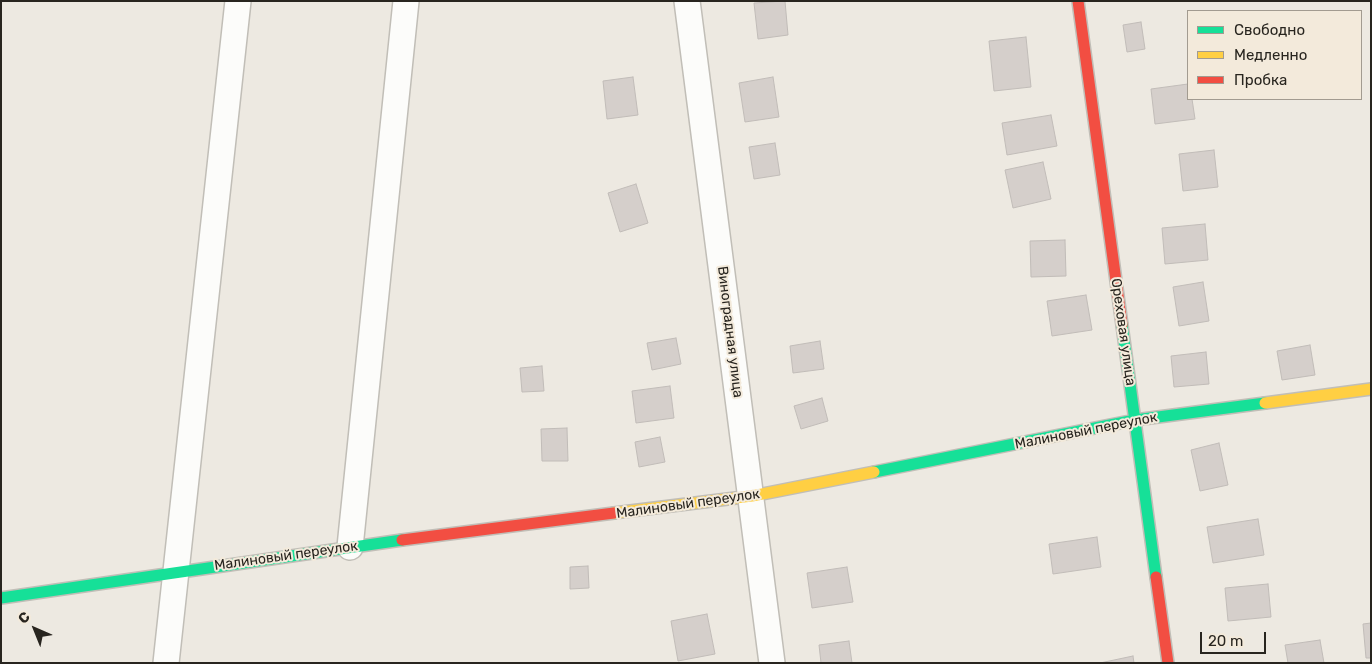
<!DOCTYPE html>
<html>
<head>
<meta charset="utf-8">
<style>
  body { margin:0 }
  #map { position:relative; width:1372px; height:664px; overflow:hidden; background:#ede9e1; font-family:Rubik,sans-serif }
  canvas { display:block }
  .frame { position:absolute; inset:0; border:2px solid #28251f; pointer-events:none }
  .legend { position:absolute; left:1187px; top:10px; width:175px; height:90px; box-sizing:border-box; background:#f3eadb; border:1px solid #a29b90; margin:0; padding:6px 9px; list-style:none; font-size:15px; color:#28251f }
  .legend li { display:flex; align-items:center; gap:10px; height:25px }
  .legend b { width:25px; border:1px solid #a29b90 }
  .north { position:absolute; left:10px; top:604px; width:50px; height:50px; -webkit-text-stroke:4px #f3eadb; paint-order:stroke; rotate:316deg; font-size:14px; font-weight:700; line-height:20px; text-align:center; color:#28251f }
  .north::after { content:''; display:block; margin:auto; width:18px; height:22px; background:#28251f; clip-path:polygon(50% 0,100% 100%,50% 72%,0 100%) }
  .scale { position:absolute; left:1200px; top:632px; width:66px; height:22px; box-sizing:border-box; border:2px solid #28251f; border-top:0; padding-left:6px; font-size:15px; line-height:18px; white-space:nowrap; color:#28251f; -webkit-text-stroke:4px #f3eadb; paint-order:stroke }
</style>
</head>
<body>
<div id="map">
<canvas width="1372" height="664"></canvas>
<div class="frame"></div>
<ul class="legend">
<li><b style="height:6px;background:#16e098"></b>Свободно</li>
<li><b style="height:6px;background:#ffcf43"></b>Медленно</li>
<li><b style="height:6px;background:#f24e42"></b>Пробка</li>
</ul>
<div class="north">С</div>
<div class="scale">20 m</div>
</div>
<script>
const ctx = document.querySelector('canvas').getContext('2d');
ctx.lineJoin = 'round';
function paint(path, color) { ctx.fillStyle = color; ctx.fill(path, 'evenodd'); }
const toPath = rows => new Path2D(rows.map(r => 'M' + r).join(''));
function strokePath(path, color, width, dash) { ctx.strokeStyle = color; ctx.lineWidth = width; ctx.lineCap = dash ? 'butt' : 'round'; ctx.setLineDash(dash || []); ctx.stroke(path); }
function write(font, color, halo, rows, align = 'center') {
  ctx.font = font + ' Rubik,sans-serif'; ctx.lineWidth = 4; ctx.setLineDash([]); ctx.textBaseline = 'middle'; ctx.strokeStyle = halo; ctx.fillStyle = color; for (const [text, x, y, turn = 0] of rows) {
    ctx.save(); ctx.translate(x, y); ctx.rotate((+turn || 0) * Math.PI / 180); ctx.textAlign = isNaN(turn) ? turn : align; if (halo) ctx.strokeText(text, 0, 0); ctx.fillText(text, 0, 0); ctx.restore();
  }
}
const building = toPath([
  [785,1,788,35,758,39,754,3,785,1],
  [1141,22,1145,49,1127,52,1123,25,1141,22],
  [1026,37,1031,87,994,91,989,41,1026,37],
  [633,77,638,115,607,119,603,81,633,77],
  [773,77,779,117,745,122,739,83,773,77],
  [1188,84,1188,99,1192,99,1195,119,1155,124,1151,89,1188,84],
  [1051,115,1057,146,1007,155,1002,123,1051,115],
  [775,143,780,175,754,179,749,147,775,143],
  [1214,150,1218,187,1183,191,1179,154,1214,150],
  [1043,162,1051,199,1013,208,1005,170,1043,162],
  [636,184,648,223,620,232,608,193,636,184],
  [1205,224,1208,260,1165,264,1162,228,1205,224],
  [1065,240,1066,276,1031,277,1030,241,1065,240],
  [1203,282,1209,321,1179,326,1173,287,1203,282],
  [1086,295,1092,330,1052,336,1047,301,1086,295],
  [676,338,681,364,652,370,647,343,676,338],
  [820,341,824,369,793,373,790,346,820,341],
  [1310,345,1315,375,1282,380,1277,351,1310,345],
  [1206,352,1209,384,1174,387,1171,356,1206,352],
  [542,366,544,391,522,392,520,368,542,366],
  [670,386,674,418,636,423,632,391,670,386],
  [822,398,828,421,801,429,794,406,822,398],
  [567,428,568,461,542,461,541,429,567,428],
  [660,437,665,462,639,467,635,442,660,437],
  [1219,443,1228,485,1200,491,1191,450,1219,443],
  [1258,519,1264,555,1213,563,1207,527,1258,519],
  [1097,537,1101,567,1053,574,1049,544,1097,537],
  [588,566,589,588,570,589,570,567,588,566],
  [847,567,853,602,812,608,807,573,847,567],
  [1268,584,1271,617,1228,621,1225,588,1268,584],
  [707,614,715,654,678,661,671,621,707,614],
  [1371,623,1371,658,1366,658,1363,624,1371,623],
  [1320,640,1324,663,1288,663,1285,645,1320,640],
  [849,641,852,663,821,663,819,645,849,641],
  [1133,656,1134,663,1100,663,1133,656]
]);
paint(building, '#d5cfcb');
strokePath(building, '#c1bcb8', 1);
const street = toPath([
  [687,1,772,663],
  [350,547,406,1],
  [166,663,238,1]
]);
const fast = toPath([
  [1122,325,1156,577],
  [874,472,1135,420,1265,403],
  [1,598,402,540]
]);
const slow = toPath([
  [1265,403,1371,389],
  [614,513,752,496,874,472]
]);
const jam = toPath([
  [1078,1,1122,325],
  [402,540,614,513],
  [1156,577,1168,663]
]);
strokePath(street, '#c1beb7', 28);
strokePath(fast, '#c1beb7', 14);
strokePath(slow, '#c1beb7', 14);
strokePath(jam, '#c1beb7', 14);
strokePath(street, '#fcfcfa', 25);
strokePath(fast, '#16e098', 11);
strokePath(slow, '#ffcf43', 11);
strokePath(jam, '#f24e42', 11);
write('14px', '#28251f', '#f3eadb', [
  ["Виноградная улица",730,332,83],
  ["Ореховая улица",1123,332,82],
  ["Малиновый переулок",1086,431,-11],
  ["Малиновый переулок",688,504,-8],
  ["Малиновый переулок",286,556,-8]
]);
</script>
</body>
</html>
